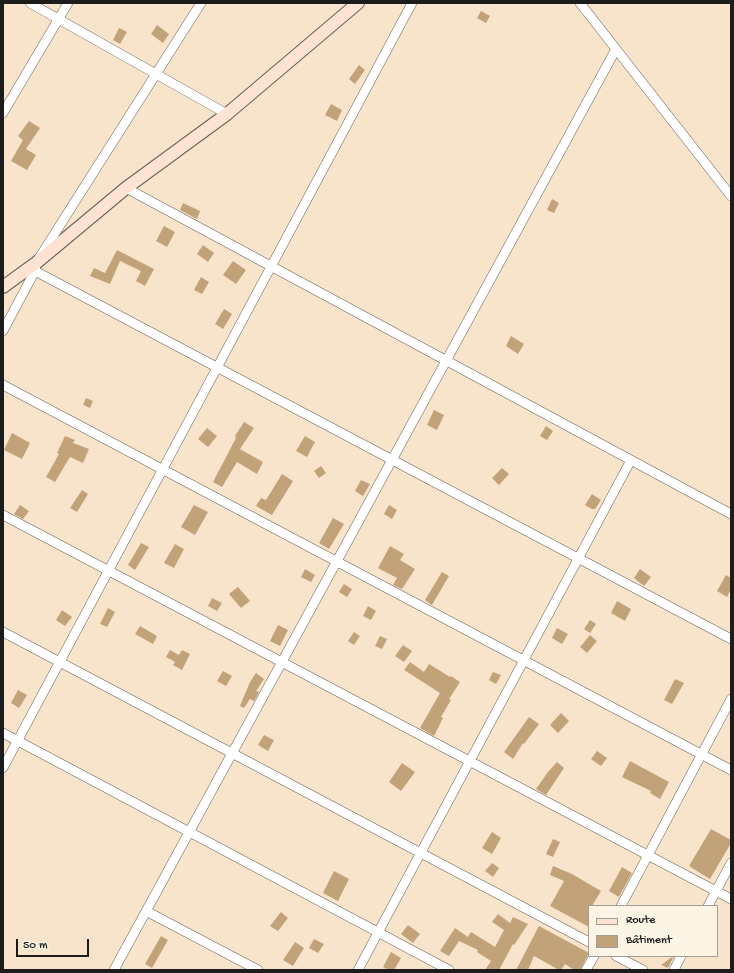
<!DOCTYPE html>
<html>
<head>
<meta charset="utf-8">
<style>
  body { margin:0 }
  #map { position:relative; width:734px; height:973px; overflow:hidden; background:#f7e4cb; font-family:"Gochi Hand",sans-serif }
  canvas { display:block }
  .frame { position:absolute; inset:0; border:4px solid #1c1c1c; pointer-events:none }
  .legend { position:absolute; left:588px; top:905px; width:130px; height:52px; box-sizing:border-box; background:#fcf5e5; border:1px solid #a29e95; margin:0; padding:5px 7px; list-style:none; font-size:12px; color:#1c1c1c }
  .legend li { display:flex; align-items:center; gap:8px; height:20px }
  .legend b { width:20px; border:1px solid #a29e95 }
  .scale { position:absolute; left:16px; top:939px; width:73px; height:18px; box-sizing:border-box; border:2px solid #1c1c1c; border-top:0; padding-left:5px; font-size:12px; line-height:14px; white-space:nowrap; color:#1c1c1c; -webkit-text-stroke:3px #fcf5e5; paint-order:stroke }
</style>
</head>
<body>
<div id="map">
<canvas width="734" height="973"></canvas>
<div class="frame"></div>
<ul class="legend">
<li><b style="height:5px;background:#fee3d2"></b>Route</li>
<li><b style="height:11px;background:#c2a379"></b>Bâtiment</li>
</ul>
<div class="scale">50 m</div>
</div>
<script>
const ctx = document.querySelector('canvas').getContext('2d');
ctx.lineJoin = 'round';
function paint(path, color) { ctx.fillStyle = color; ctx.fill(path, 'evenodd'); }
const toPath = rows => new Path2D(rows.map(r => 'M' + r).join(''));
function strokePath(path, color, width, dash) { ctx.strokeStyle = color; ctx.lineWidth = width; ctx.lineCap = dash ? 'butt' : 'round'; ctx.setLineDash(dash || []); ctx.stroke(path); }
paint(toPath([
  [481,11,490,16,486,23,477,18],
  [157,25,169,34,163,43,151,34],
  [119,28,127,32,120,44,113,40],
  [359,65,365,70,355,84,349,79],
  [331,104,342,110,337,121,325,115],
  [29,121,40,128,26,149,36,155,27,170,11,161,23,140,18,136],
  [552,199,559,203,554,213,547,210],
  [183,203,200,211,197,219,180,210],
  [164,226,175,232,167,247,156,241],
  [203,245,214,253,208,262,197,254],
  [117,250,154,269,145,286,136,281,141,271,120,261,110,284,90,276,94,268,105,273],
  [233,261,246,270,236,284,223,275],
  [201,277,209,282,202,294,194,290],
  [224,309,232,314,223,329,215,324],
  [511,336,524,344,518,354,506,346],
  [86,398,93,401,90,408,83,405],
  [434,410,444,415,437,430,427,425],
  [244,422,254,428,240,449,263,462,257,474,237,462,222,487,213,482,236,438,235,436],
  [546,426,553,431,547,440,540,436],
  [207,428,217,436,208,447,198,439],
  [12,433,30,443,22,459,4,450],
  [65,436,75,440,73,443,89,449,83,463,70,457,55,482,46,477,59,454,57,453],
  [305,436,315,442,307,457,296,451],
  [321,466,326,473,319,478,314,471],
  [502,468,509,474,499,485,492,478],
  [282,474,293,481,272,515,256,506,261,498,266,500],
  [361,480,370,484,363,496,355,491],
  [82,490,88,494,77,512,70,508],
  [592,494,601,500,595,509,592,509,585,505],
  [20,505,29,511,23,519,14,514],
  [194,505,208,512,195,535,181,527],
  [389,505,397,510,392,519,384,514],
  [333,518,344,524,329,549,319,543],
  [141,543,149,547,135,570,128,565],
  [175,544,184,549,174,568,164,563],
  [390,546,404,554,400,560,415,569,402,589,393,585,397,578,378,568],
  [305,569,315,575,311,582,301,577],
  [640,569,651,577,644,586,634,578],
  [442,572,449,576,432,605,425,600],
  [726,575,731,578,731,589,727,597,717,591],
  [344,584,352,589,347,597,339,592],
  [238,587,250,601,241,608,229,594],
  [212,598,222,603,217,611,208,606],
  [617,601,631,609,625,621,611,613],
  [368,606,376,611,371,620,363,616],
  [108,608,115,612,107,627,100,624],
  [62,610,72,617,65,626,56,620],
  [590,620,596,624,590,633,584,629],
  [278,625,288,630,280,646,270,641],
  [140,626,157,636,153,644,135,634],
  [557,628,568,634,562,644,552,638],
  [354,632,360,636,354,645,348,641],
  [590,635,597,641,587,653,580,647],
  [380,636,387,639,382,649,375,646],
  [403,645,412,651,404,662,395,656],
  [170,650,179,655,182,650,190,654,182,670,173,665,175,662,166,657],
  [410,662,424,672,429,664,450,677,451,676,460,682,449,699,451,700,441,717,443,718,434,736,420,728,440,693,404,670],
  [223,671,232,676,226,686,217,681],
  [493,672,501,675,496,684,489,680],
  [256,673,264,679,256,691,259,692,254,701,250,699,244,708,240,706,250,682],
  [675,679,684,683,672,704,664,700],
  [18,690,27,695,19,708,11,703],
  [561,713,569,721,558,733,550,725],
  [529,717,539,724,524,744,523,743,513,759,504,752],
  [264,735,274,740,268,751,258,745],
  [597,751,607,758,601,766,591,759],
  [630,761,669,782,660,799,650,793,651,791,622,777],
  [557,762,564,768,546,795,536,789,548,772],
  [402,763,415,772,401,791,389,782],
  [711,829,731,840,731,843,710,879,689,866],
  [492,832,501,838,492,854,482,848],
  [553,839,560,842,553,857,546,854],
  [492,863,499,868,493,877,485,871],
  [553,866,572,874,601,891,592,906,589,906,589,927,550,906,564,881,550,875],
  [622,867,632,873,619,897,609,891],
  [334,871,349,879,338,901,323,893],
  [281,912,288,918,278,931,270,926],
  [498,914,510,923,513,917,528,924,514,945,513,944,499,970,485,970,491,961,477,952,478,950,459,941,449,956,440,951,455,928,468,937,471,932,495,947,504,930,492,922],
  [408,925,420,934,413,943,401,934],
  [539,926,589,953,580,970,574,970,565,964,561,970,559,970,534,956,528,970,516,970],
  [161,936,168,940,152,968,145,964],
  [314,939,324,944,318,953,309,948],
  [295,942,304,948,293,966,283,960],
  [391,952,401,958,394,970,389,970,383,967],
  [672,957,673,958,668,968,661,965]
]), '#c2a379');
const street = toPath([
  [30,3,227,114],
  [580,3,731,196],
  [3,113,68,3],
  [126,188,731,514],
  [35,271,731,639],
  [3,331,35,271,36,263,201,3],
  [3,385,731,770],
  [3,515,731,899],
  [3,632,589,942],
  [3,733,449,970],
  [3,768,412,3],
  [621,906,731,699],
  [708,906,731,863],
  [146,911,258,970],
  [616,956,643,970],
  [114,970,616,49],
  [358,970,631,460],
  [586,970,594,956],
  [674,970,681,956]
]);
const secondary = toPath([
  [3,287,36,263,126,188,227,114,358,3]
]);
strokePath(street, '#696259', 10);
strokePath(secondary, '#696259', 14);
strokePath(street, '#fff', 9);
strokePath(secondary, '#fee3d2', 12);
</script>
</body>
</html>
